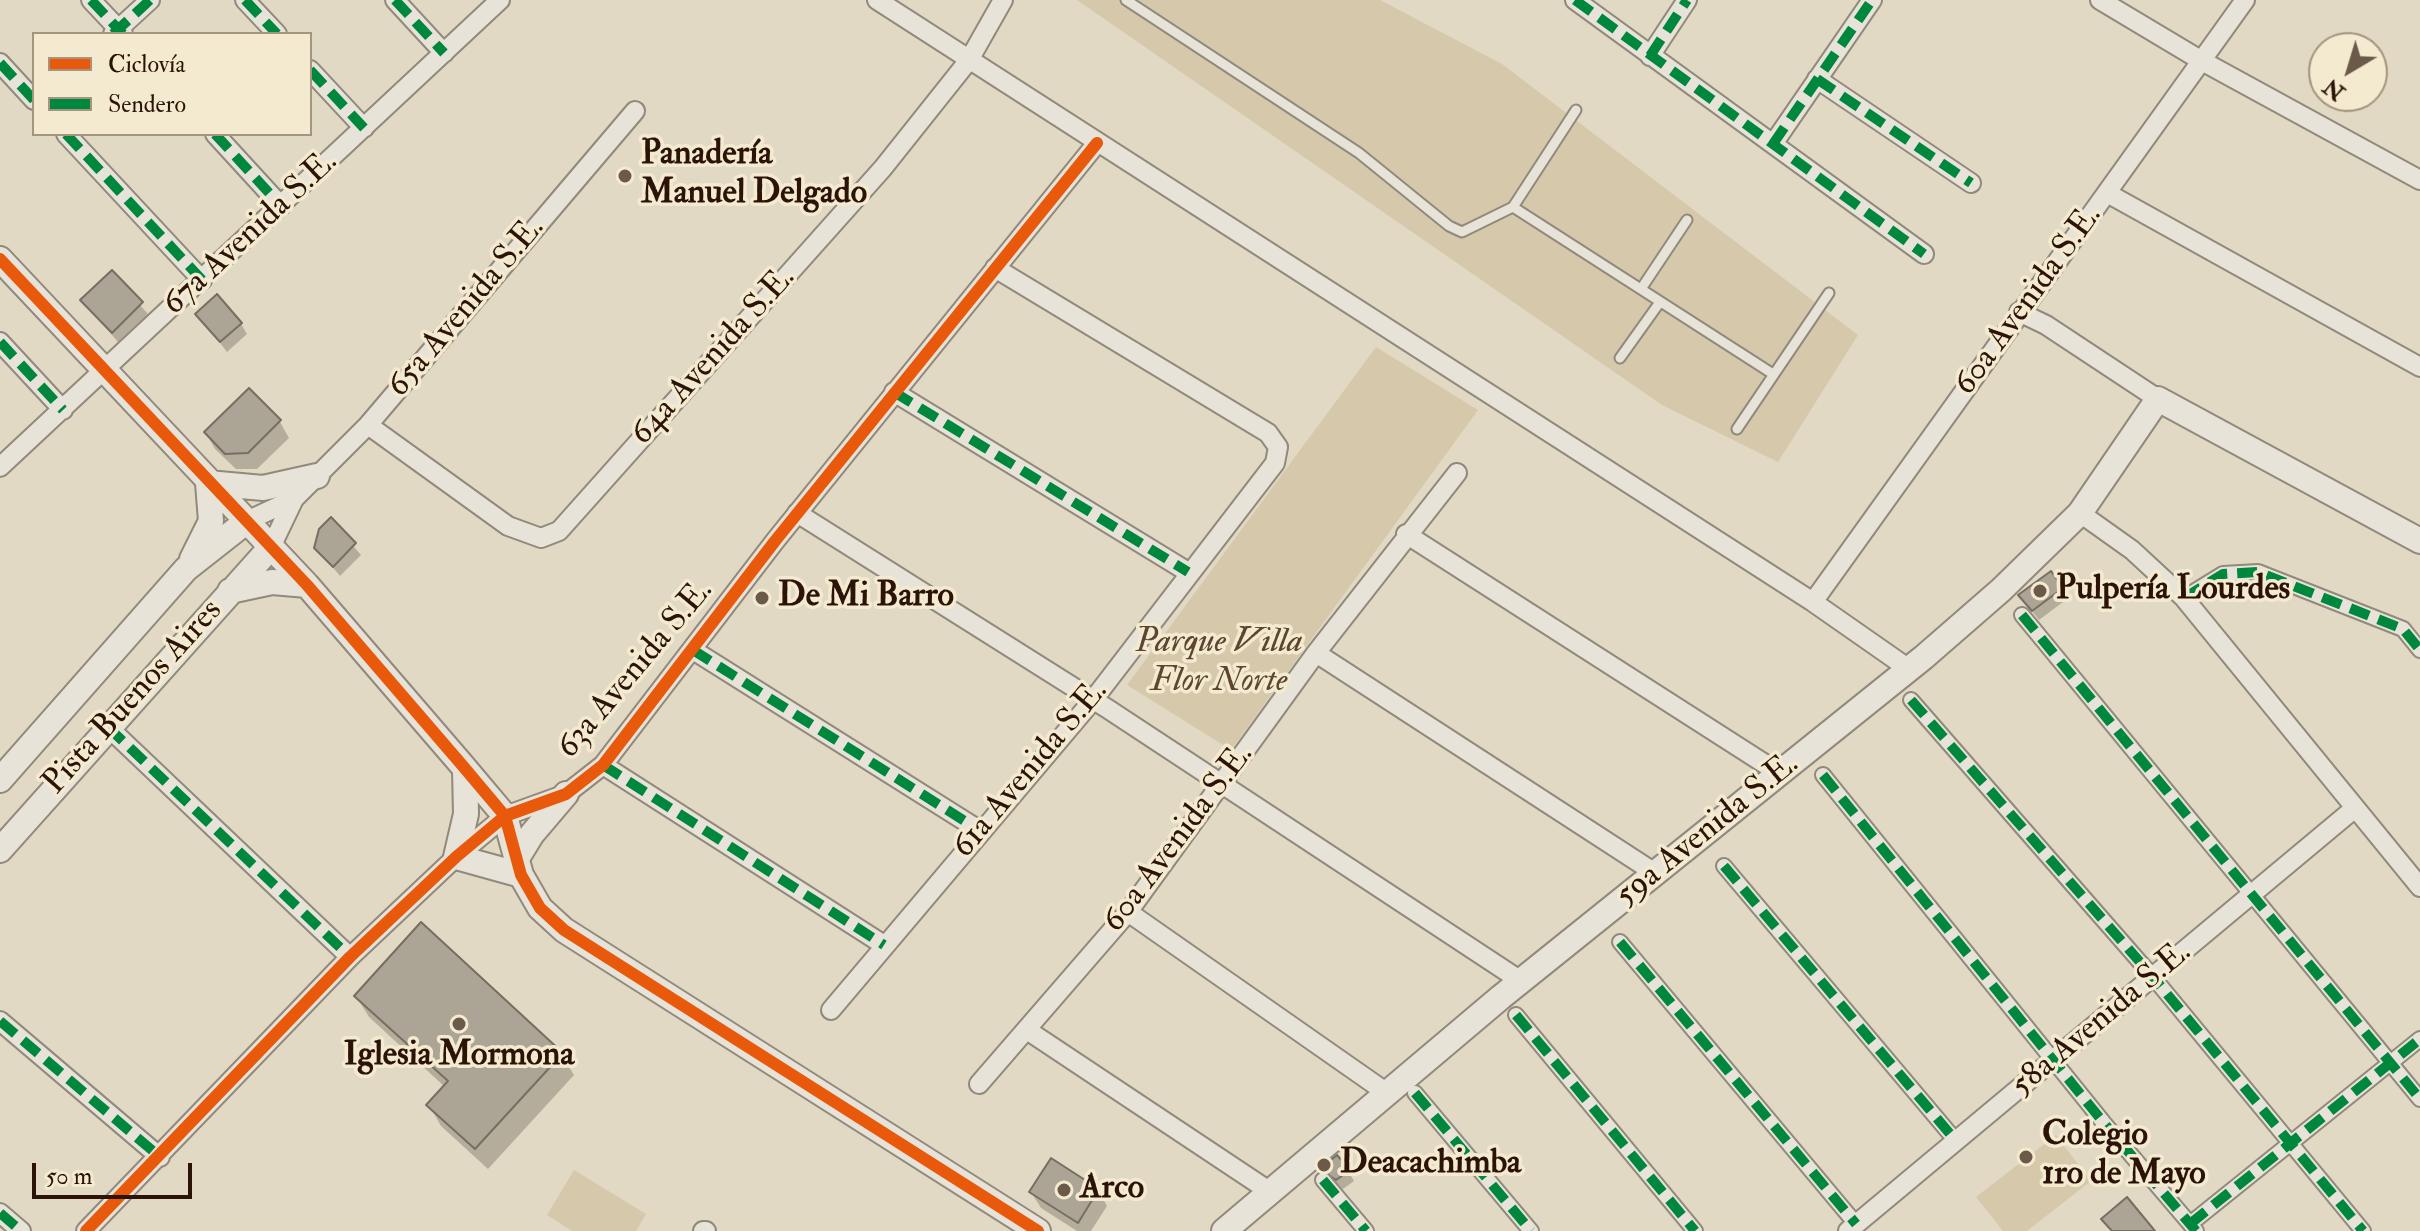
<!DOCTYPE html>
<html>
<head>
<meta charset="utf-8">
<style>
  body { margin:0 }
  #map { position:relative; width:2420px; height:1231px; overflow:hidden; background:#e1d9c3; font-family:"IM FELL Double Pica",serif }
  canvas { display:block }
  .legend { position:absolute; left:32px; top:32px; width:280px; height:104px; box-sizing:border-box; background:#f4ead0; border:2px solid #a49480; margin:0; padding:10px 14px; list-style:none; font-size:24px; color:#2b1407 }
  .legend li { display:flex; align-items:center; gap:16px; height:40px }
  .legend b { width:40px; border:2px solid #a49480 }
  .north { position:absolute; left:2308px; top:32px; width:80px; height:80px; box-sizing:border-box; background:#f4ead0; border:2px solid #a49480; border-radius:50%; rotate:218deg; font-size:22px; font-weight:700; line-height:32px; text-align:center; color:#2b1407 }
  .north::after { content:''; display:block; margin:auto; width:28px; height:36px; background:#6b5949; clip-path:polygon(50% 0,100% 100%,50% 72%,0 100%) }
  .scale { position:absolute; left:32px; top:1163px; width:160px; height:36px; box-sizing:border-box; border:4px solid #2b1407; border-top:0; padding-left:10px; font-size:24px; line-height:28px; white-space:nowrap; color:#2b1407; -webkit-text-stroke:6px #f4ead0; paint-order:stroke }
</style>
</head>
<body>
<div id="map">
<canvas width="2420" height="1231"></canvas>
<ul class="legend">
<li><b style="height:10px;background:#e8590c"></b>Ciclovía</li>
<li><b style="height:10px;background:#00873e"></b>Sendero</li>
</ul>
<div class="north">N</div>
<div class="scale">50 m</div>
</div>
<script>
const ctx = document.querySelector('canvas').getContext('2d');
ctx.lineJoin = 'round';
function paint(path, color) { ctx.fillStyle = color; ctx.fill(path, 'evenodd'); }
const toPath = rows => new Path2D(rows.map(r => 'M' + r).join(''));
function strokePath(path, color, width, dash) { ctx.strokeStyle = color; ctx.lineWidth = width; ctx.lineCap = dash ? 'butt' : 'round'; ctx.setLineDash(dash || []); ctx.stroke(path); }
function write(font, color, halo, rows, align = 'center') {
  ctx.font = font + ' "IM FELL Double Pica",serif'; ctx.lineWidth = 7; ctx.setLineDash([]); ctx.textBaseline = 'middle'; ctx.strokeStyle = halo; ctx.fillStyle = color; for (const [text, x, y, turn = 0] of rows) {
    ctx.save(); ctx.translate(x, y); ctx.rotate((+turn || 0) * Math.PI / 180); ctx.textAlign = isNaN(turn) ? turn : align; if (halo) ctx.strokeText(text, 0, 0); ctx.fillText(text, 0, 0); ctx.restore();
  }
}
paint(toPath([
  [1077,0,1380,0,1502,64,1858,335,1778,462,1662,405],
  [1376,347,1478,410,1231,750,1127,685],
  [2056,1135,2091,1181,2027,1231,2003,1231,1976,1197],
  [574,1170,646,1214,636,1231,572,1231,547,1215]
]), '#d6c9ab');
paint(toPath([
  [112,273,148,314,118,342,82,300],
  [198,314,241,324,247,334,227,352],
  [249,391,280,422,289,438,257,469,236,469,215,449,206,433],
  [331,520,361,555,340,576,316,547],
  [2061,589,2067,599,2039,620,2020,596],
  [356,996,561,1054,574,1075,488,1169,441,1126,429,1105,445,1087,369,1017],
  [1324,1171,1348,1171,1354,1181,1343,1189,1330,1181],
  [1098,1190,1107,1206,1091,1231,1077,1231,1041,1208,1031,1192]
]), '#0003');
const building = toPath([
  [112,270,143,302,112,333,80,300,112,270],
  [217,294,242,323,220,342,195,314,217,294],
  [249,388,281,420,248,453,225,454,204,432,249,388],
  [331,517,356,543,333,567,314,548,319,529,331,517],
  [2051,571,2063,588,2032,611,2018,595,2051,571],
  [421,922,563,1053,475,1149,426,1105,448,1081,354,996,421,922],
  [1337,1155,1350,1170,1336,1180,1320,1169,1337,1155],
  [1051,1158,1099,1189,1078,1223,1029,1192,1051,1158],
  [2127,1197,2155,1231,2112,1231,2101,1219,2127,1197]
]);
paint(building, '#aca596');
strokePath(building, '#766e62', 2);
const service = toPath([
  [1126,0,1359,153,1449,226,1462,232,1513,207,1576,110],
  [1513,207,1773,374],
  [1641,289,1687,220],
  [1620,358,1660,302],
  [1737,429,1829,293]
]);
const pedestrian = toPath([
  [2184,598,2223,574,2258,572,2403,629,2420,650],
  [2022,615,2420,1099],
  [1911,700,2153,977,2363,1231],
  [1823,775,2103,1122,2196,1231],
  [1724,866,1956,1141],
  [1620,942,1856,1224],
  [1516,1015,1695,1231],
  [1415,1093,1531,1231],
  [1323,1180,1366,1231],
  [2190,1224,2420,1039]
]);
const minor = toPath([
  [91,0,123,34],
  [245,0,277,34],
  [395,0,444,53],
  [877,0,1813,602,1909,669],
  [1575,0,1924,254],
  [2100,0,2202,61,2420,180],
  [113,34,150,0],
  [1650,56,1687,0],
  [0,63,34,100],
  [310,70,364,128],
  [1817,79,1971,183],
  [66,134,202,280],
  [215,134,281,206],
  [1773,144,1872,0],
  [2107,193,2420,367],
  [2019,312,2046,325,2158,399],
  [0,342,63,410],
  [894,392,1188,572],
  [368,425,508,526,541,538,559,531,883,168,969,60,1003,0],
  [0,467,500,0],
  [797,513,1108,709,1521,981],
  [2080,513,2132,550,2184,598,2420,887],
  [247,521,294,499],
  [1406,534,1779,773],
  [271,547,294,499,368,425,635,111],
  [1813,602,2245,0],
  [693,650,979,830],
  [1316,653,1655,873],
  [108,727,350,957],
  [603,765,884,945],
  [1128,912,1387,1093],
  [831,1010,1093,700,1275,463,1278,447,1268,433,995,268],
  [0,1021,160,1157],
  [1027,1030,1269,1191],
  [979,1084,1128,912,1316,653,1457,473],
  [0,1213,21,1231],
  [86,1231,350,957,456,857,505,816,566,794,603,765,775,541,1097,143],
  [703,1231,706,1231],
  [1848,1231,2355,808]
]);
const tertiary = toPath([
  [0,259,307,585,462,765,505,816,521,875,540,908,564,930,1038,1231],
  [208,483,263,488,317,476],
  [192,559,211,521,208,483],
  [230,591,272,582,307,585],
  [465,769,466,814,456,857,521,875],
  [0,780,186,569,247,521],
  [0,850,271,547],
  [516,860,532,834,566,794],
  [1224,1231,1501,997,1924,657,2001,590,2080,513,2158,399,2420,541]
]);
strokePath(service, '#91897b', 13);
strokePath(pedestrian, '#91897b', 18);
strokePath(minor, '#91897b', 22);
strokePath(tertiary, '#91897b', 28);
strokePath(service, '#e7e3d8', 9);
strokePath(pedestrian, '#e7e3d8', 14);
strokePath(minor, '#e7e3d8', 18);
strokePath(tertiary, '#e7e3d8', 24);
strokePath(toPath([
  [91,0,123,34],
  [245,0,277,34],
  [395,0,444,53],
  [1575,0,1924,254],
  [113,34,150,0],
  [1650,56,1687,0],
  [0,63,34,100],
  [310,70,364,128],
  [1817,79,1971,183],
  [66,134,202,280],
  [215,134,281,206],
  [1773,144,1872,0],
  [0,342,63,410],
  [894,392,1188,572],
  [2184,598,2223,574,2258,572,2403,629,2420,650],
  [2022,615,2420,1099],
  [693,650,979,830],
  [1911,700,2153,977,2363,1231],
  [108,727,350,957],
  [603,765,884,945],
  [1823,775,2103,1122,2196,1231],
  [1724,866,1956,1141],
  [1620,942,1856,1224],
  [1516,1015,1695,1231],
  [0,1021,160,1157],
  [1415,1093,1531,1231],
  [1323,1180,1366,1231],
  [0,1213,21,1231],
  [2190,1224,2420,1039]
]), '#00873e', 10, [20, 10]);
strokePath(toPath([
  [0,259,307,585,462,765,505,816,521,875,540,908,564,930,1038,1231],
  [86,1231,350,957,456,857,505,816,566,794,603,765,775,541,1097,143]
]), '#e8590c', 12);
for (const [x, y, r, color] of [
  [625,176,8,"#6b5949"],
  [2040,591,8,"#6b5949"],
  [762,598,8,"#6b5949"],
  [459,1024,8,"#6b5949"],
  [2026,1157,8,"#6b5949"],
  [1324,1165,8,"#6b5949"],
  [1064,1190,8,"#6b5949"]
]) { const dot = new Path2D(); dot.arc(x, y, r, 0, 2 * Math.PI); ctx.fillStyle = color; ctx.fill(dot); strokePath(dot, '#f4ead0', 3); }
write('bold 34px', '#2b1407', '#f4ead0', [
  ["Panadería",641,156],
  ["Manuel Delgado",641,195],
  ["Pulpería Lourdes",2056,591],
  ["De Mi Barro",778,598],
  ["Iglesia Mormona",459,1057,"center"],
  ["Colegio",2042,1137],
  ["1ro de Mayo",2042,1176],
  ["Deacachimba",1340,1165],
  ["Arco",1080,1190]
], 'left');
write('34px', '#2b1407', '#f4ead0', [
  ["67a Avenida S.E.",251,234,-43],
  ["60a Avenida S.E.",2029,301,-54],
  ["65a Avenida S.E.",467,308,-50],
  ["64a Avenida S.E.",714,357,-48],
  ["63a Avenida S.E.",636,670,-50],
  ["Pista Buenos Aires",134,698,-48],
  ["61a Avenida S.E.",1031,770,-50],
  ["59a Avenida S.E.",1708,831,-39],
  ["60a Avenida S.E.",1179,839,-53],
  ["58a Avenida S.E.",2102,1020,-40]
]);
write('italic 34px', '#5c4632', '#f4ead0', [
  ["Parque Villa",1219,644],
  ["Flor Norte",1219,683]
]);
</script>
</body>
</html>
